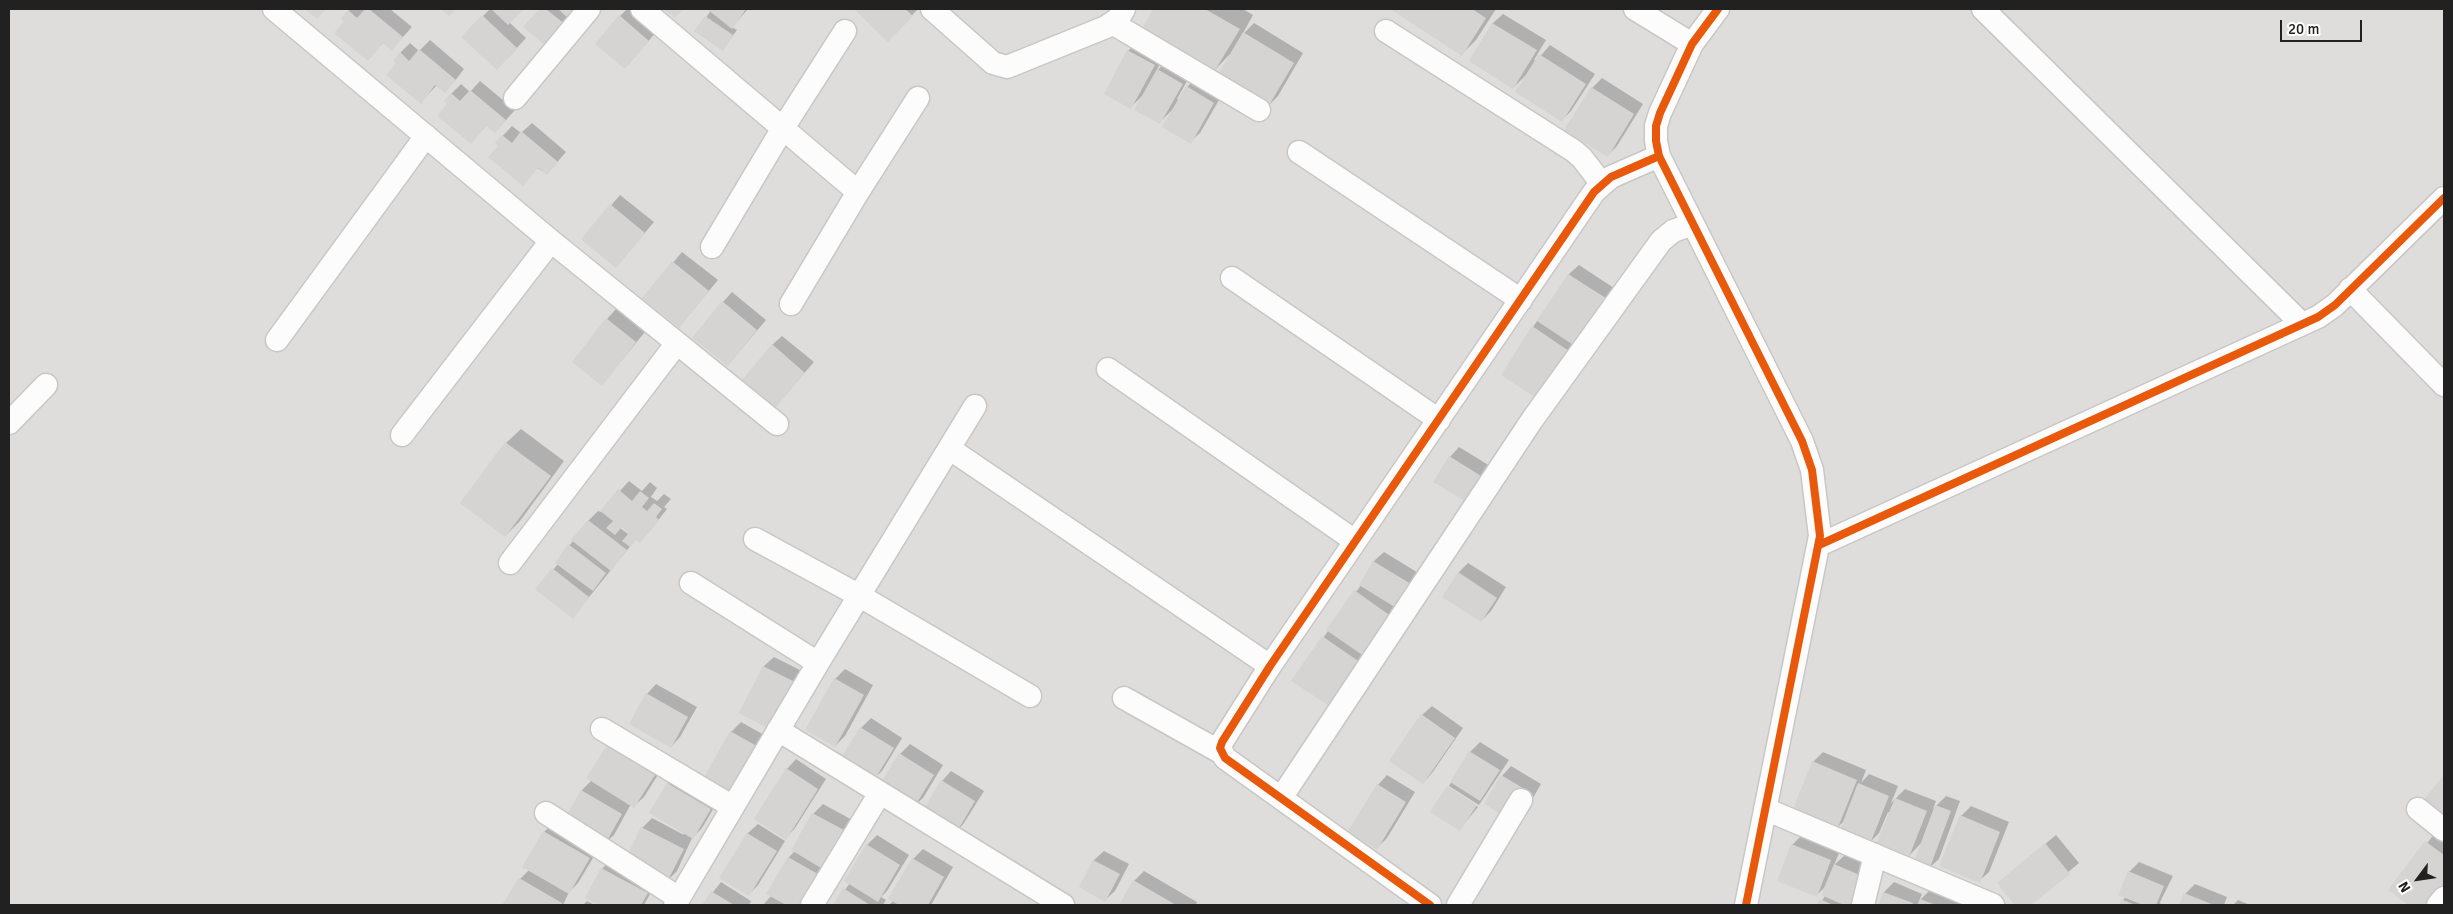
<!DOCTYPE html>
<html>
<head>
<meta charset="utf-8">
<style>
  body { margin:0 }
  #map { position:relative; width:2453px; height:914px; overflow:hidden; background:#efedeb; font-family:Signika,sans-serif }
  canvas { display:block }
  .frame { position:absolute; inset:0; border:10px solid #212121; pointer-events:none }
  .north { position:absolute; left:2393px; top:854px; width:50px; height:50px; -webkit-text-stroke:4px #fff; paint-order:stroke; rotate:239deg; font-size:14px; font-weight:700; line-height:20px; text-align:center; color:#212121 }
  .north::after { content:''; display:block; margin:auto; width:18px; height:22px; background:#212121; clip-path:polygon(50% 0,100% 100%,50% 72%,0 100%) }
  .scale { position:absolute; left:2280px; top:20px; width:82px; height:22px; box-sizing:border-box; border:2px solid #212121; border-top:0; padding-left:6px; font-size:15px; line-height:18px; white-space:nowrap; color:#212121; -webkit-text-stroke:4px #fff; paint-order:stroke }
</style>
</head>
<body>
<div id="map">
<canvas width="2453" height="914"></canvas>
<div class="frame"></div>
<div class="north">N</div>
<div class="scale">20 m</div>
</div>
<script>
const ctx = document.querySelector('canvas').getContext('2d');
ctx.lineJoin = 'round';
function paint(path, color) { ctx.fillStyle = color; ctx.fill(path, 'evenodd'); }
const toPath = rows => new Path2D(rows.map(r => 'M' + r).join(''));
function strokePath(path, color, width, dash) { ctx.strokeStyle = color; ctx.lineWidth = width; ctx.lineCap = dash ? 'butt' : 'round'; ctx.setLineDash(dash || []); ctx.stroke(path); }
paint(toPath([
  [9,9,2444,9,2444,905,9,905]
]), '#dedddc');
paint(toPath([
  [350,9,390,9,412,27,392,49,384,42,368,59,342,18],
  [490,9,523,9,509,22,526,38,507,59,483,16],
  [540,9,581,9,557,36,525,27],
  [627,9,632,9,658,30,625,68,620,16],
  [708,9,748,9,732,27,737,30,722,50,696,31,710,12],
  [856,9,918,9,888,40],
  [1155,9,1243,9,1253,15,1242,35,1254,23,1303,53,1278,96,1268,106,1230,54,1214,71,1143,28],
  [1393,9,1496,9,1476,40,1462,54],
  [1503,14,1546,40,1534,60,1536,61,1550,45,1595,74,1571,111,1562,120,1526,75,1513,88,1470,60,1493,23],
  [430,40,464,69,454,82,437,85,421,102,397,63,400,53,410,43,419,51],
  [1138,41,1164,55,1156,72,1167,60,1191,74,1177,99,1179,100,1187,87,1197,77,1223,93,1200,133,1190,142,1173,109,1160,122,1142,96,1131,107,1128,51],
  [1602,78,1643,104,1617,146,1608,155,1592,88],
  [480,81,515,110,495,132,487,125,471,142,448,104,451,94,461,84,470,92],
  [532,123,566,152,547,174,496,143,512,126,521,133],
  [620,195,654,222,616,267,582,239],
  [682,252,718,280,688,316,644,297],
  [1579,265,1620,292,1554,392,1533,327,1569,274],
  [732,292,766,320,728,365,723,302],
  [616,309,645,332,602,384,607,319],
  [782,336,814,362,775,407,772,345],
  [521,429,564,461,520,521,505,536,506,443],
  [1459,447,1495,469,1471,503,1450,457],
  [629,481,642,491,650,482,657,488,651,497,657,501,664,494,671,499,664,507,667,509,649,532,636,539,573,617,537,589,558,564,556,563,589,520,598,511,601,512],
  [622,526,633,535,631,536,620,528],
  [1384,552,1425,577,1343,698,1293,680,1361,585,1374,561],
  [1468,563,1506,587,1491,611,1481,621,1444,596,1459,572],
  [774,657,806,673,773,729,741,712,764,666],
  [845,669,873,685,845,736,835,746,835,679],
  [656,684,697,707,680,737,671,747,647,694],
  [1432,706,1463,728,1432,773,1423,783,1422,715],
  [871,718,902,738,882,771,872,780,841,761,861,728],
  [741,722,773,740,737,795,731,732],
  [1480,742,1509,760,1479,805,1449,786,1470,752],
  [910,744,943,765,923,798,913,807,880,787,900,754],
  [608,746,664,765,644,797,634,806,631,804,614,835,604,844,564,822,582,790,592,780],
  [1823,752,1866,770,1861,783,1869,774,1898,786,1891,803,1905,789,1936,801,1933,809,1946,796,1960,801,1939,859,1929,868,1922,842,1909,856,1890,813,1888,812,1879,833,1869,843,1844,821,1836,829,1813,762],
  [796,759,826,779,795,828,786,838,787,769],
  [1511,766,1541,784,1525,812,1502,776],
  [951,771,984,791,964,823,955,833,942,781],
  [677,774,719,799,702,828,692,838,677,871,667,881,642,828,652,818,684,835,668,784],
  [1387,775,1415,792,1387,838,1377,848,1378,785],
  [1448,786,1448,788,1478,807,1460,829,1432,812],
  [823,804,856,822,809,905,763,905,772,895,768,893,789,857,795,851,793,850,813,814],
  [1971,806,2009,822,1989,872,1979,881,1961,816],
  [554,822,599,848,578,883,569,892,563,905,504,905,520,879,529,870,544,832],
  [758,824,785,841,758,885,748,895,721,877,748,833],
  [2436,832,2444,838,2444,895,2436,905,2410,905,2390,890],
  [877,835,909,855,887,891,881,897,886,900,883,905,834,905,850,883,867,845],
  [1802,835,1840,851,1834,865,1845,855,1871,866,1858,896,1850,905,1819,905,1825,896,1826,886,1816,896,1792,845],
  [2056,835,2079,863,2029,905,2017,905,1999,883],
  [923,849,953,867,931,905,889,905,893,901,913,859],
  [1104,851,1129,864,1115,891,1105,900,1080,887,1094,860],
  [611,859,656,883,644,905,601,905,586,897,602,869],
  [2139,862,2173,876,2160,902,2161,905,2120,905,2125,897,2129,872],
  [1144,871,1197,902,1196,905,1121,905,1134,881],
  [721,882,751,901,749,905,703,905],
  [1894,882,1922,894,1919,901,1930,890,1966,905,1879,905,1884,892],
  [2195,884,2227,897,2224,905,2181,905,2185,894],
  [2238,900,2250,905,2233,905],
  [587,901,595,905,583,905]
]), '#0003');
paint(toPath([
  [305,9,326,9,317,19],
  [365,9,369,9,403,37,392,51,383,43,368,61,334,33,344,21,341,19,348,10,357,18],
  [441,9,456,9,449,16],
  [491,9,524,9,508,25],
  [539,9,546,9,566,25,547,47,523,27],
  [558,9,581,9,571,21],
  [664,9,683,9,675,18],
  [707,9,746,9,732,29],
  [854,9,905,9,913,16,888,42],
  [1153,9,1205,9,1240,29,1214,72,1142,29],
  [1390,9,1472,9,1486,18,1462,56],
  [482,15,517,48,497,70,461,37],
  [619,15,649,41,625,69,595,44],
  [705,16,733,35,723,51,694,31],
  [1492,23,1537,50,1513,89,1469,61],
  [1243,32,1294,63,1268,107,1217,76],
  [419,49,456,80,445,93,435,85,421,104,386,75,396,63,393,61,400,52,409,61],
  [1127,50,1155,65,1131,109,1104,94],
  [1539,54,1586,84,1562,122,1515,92],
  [1157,69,1183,84,1160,124,1134,110],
  [1186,86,1214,103,1191,144,1162,127],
  [1591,87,1634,114,1608,157,1564,130],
  [470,90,506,120,495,133,486,126,471,144,437,116,447,104,444,101,451,93,460,101],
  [521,131,558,162,547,175,538,168,523,186,488,157,498,146,495,143,502,135,512,143],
  [610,204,645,233,616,268,581,239],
  [672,261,709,291,679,328,642,298],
  [1568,274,1612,302,1581,350,1537,321],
  [722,301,757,330,728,366,692,338],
  [606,318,636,342,602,386,572,362],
  [1532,326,1575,355,1544,403,1501,375],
  [772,344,805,373,775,408,742,380],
  [505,442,551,476,505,537,460,503],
  [1449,456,1486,479,1471,505,1433,482],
  [618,489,632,501,640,491,649,498,642,507,647,511,654,503,662,509,656,517,659,520,640,543,636,540,630,547,622,541,629,533,622,527,615,535,606,528,613,521,600,511],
  [588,520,627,550,611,571,571,540],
  [568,544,606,573,593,591,555,563],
  [1373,561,1416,587,1401,611,1359,585],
  [552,568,589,597,573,619,535,589],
  [1458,572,1497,598,1481,622,1442,597],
  [1354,590,1395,619,1368,659,1326,630],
  [1322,636,1364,665,1334,709,1291,681],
  [763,666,797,683,773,731,739,713],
  [834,678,864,695,835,747,805,730],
  [646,693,688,717,671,748,629,724],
  [1421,714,1455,738,1423,784,1389,761],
  [860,727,894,748,873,782,839,761],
  [730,731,764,750,737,797,704,777],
  [607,745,655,775,634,808,586,778],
  [1469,751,1500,770,1480,801,1450,782],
  [899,753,934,775,913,809,878,787],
  [1812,761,1857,780,1837,830,1792,812],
  [786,768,818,789,786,840,754,819],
  [1501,775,1533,794,1515,823,1484,804],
  [2444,775,2444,823,2421,803],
  [941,780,975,801,955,835,921,814],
  [667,783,711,809,693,839,649,813],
  [1858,783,1889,796,1870,844,1839,832],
  [1377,784,1406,802,1377,850,1348,831],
  [1447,786,1477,805,1460,831,1430,812],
  [581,790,622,814,604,846,563,822],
  [1895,798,1927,811,1909,857,1876,844],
  [1935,805,1951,811,1929,870,1913,864],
  [812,813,848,832,826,871,791,850],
  [1960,815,2000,832,1980,883,1939,866],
  [641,827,684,849,667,882,625,860],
  [543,831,590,858,569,894,522,867],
  [747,833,777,851,749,896,719,878],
  [2425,841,2444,855,2444,893,2435,905,2408,905,2388,890],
  [2045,843,2070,874,2031,905,2015,905,1997,883],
  [866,844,900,865,878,902,844,881],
  [1791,844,1831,860,1817,897,1777,881],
  [788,857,823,877,807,905,786,905,766,894],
  [912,858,944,877,928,905,899,905,888,899],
  [1093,860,1120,874,1105,902,1079,887],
  [1834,864,1862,876,1850,905,1844,905,1821,895],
  [601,868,648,893,641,905,599,905,585,898],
  [2128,871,2164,886,2156,905,2143,905,2118,895],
  [519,878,562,903,561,905,502,905],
  [1133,880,1176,905,1119,905],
  [843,888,870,905,833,905],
  [711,891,734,905,702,905],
  [1883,892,1913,903,1912,905,1878,905],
  [2184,893,2214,905,2179,905],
  [1820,899,1833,905,1817,905],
  [1920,899,1936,905,1917,905],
  [2121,899,2135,905,2119,905]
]), '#d6d4d2');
const street = toPath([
  [274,9,551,241,777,424],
  [642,9,858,192],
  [932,9,993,63,1007,67,1106,27,1118,19,1124,9],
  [1635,9,1692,44],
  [1718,9,1692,44,1660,113,1656,126,1656,141,1659,156,1802,441,1812,470,1820,536,1746,905],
  [1983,9,2302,324],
  [1112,23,1259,110],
  [1386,31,1574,151,1582,158,1602,184],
  [515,98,589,9],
  [1299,152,1521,300],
  [712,247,783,128,845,31],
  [1232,278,1439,420],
  [2350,289,2444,385],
  [791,304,858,192,918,98],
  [277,340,426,136],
  [1108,369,1355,541],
  [9,423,46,385],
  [402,435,551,241],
  [950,449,1270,666],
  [755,539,860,596,1030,696],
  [1819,545,2318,317,2335,305,2444,198],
  [510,563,677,343],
  [691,583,818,663],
  [1124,698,1222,753],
  [602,729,733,807],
  [778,730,1063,905],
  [1281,798,1532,420,1661,241,1673,231,1693,224],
  [1765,809,1993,905],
  [2418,809,2444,830],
  [546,813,679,898],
  [675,905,818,663,975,406],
  [812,905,880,793],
  [1430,905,1225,758,1220,748,1222,742,1270,666,1594,192,1611,177,1659,156],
  [1458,905,1521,800],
  [1863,905,1875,855],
  [2438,905,2444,898]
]);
strokePath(street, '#c8c7c6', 25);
strokePath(street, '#fdfcfc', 22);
strokePath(toPath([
  [1718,9,1692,44,1660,113,1656,126,1656,141,1659,156,1802,441,1812,470,1820,536,1746,905],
  [1819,545,2318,317,2335,305,2444,198],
  [1430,905,1225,758,1220,748,1222,742,1270,666,1594,192,1611,177,1659,156]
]), '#e8590c', 8);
</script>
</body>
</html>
